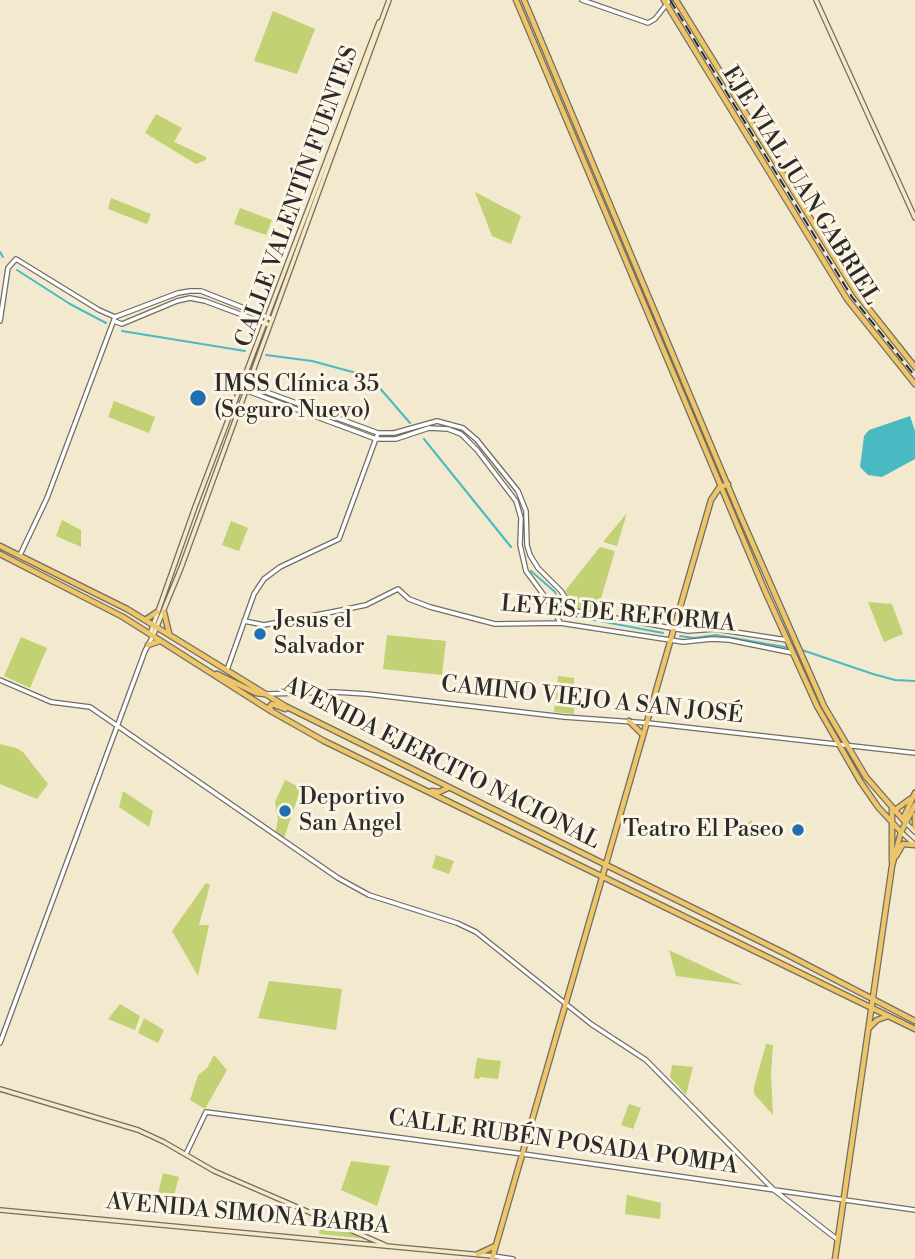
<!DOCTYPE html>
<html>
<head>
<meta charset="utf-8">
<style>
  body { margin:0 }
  canvas { display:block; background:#f2e9ce }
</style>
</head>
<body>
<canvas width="915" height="1259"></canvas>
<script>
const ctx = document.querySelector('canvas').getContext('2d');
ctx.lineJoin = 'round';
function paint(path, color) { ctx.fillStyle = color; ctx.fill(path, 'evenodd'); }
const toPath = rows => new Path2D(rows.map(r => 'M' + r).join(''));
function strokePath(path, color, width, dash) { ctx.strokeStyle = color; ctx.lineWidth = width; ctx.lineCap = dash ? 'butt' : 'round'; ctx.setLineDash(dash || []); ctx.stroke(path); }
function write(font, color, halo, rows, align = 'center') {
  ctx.font = font + ' "Libre Bodoni",serif'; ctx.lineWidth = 6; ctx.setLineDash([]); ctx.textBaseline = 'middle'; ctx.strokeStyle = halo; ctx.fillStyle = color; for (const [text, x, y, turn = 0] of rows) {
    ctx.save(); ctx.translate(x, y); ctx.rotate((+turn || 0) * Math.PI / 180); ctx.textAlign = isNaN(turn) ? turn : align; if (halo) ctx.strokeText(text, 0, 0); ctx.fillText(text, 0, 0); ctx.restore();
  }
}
paint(toPath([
  [273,11,315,29,297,74,254,61],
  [156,114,182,128,174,142,206,157,206,160,196,164,145,133],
  [475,192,521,216,511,244,492,236],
  [111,198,151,214,147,224,108,209],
  [240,208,272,220,266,235,234,224],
  [114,401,155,417,149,433,108,417],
  [627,513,617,546,603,542],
  [62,520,81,530,81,547,56,536],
  [231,521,248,528,239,551,222,545],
  [600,547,615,551,597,612,577,608,565,591],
  [868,602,892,604,903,634,884,642],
  [387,635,446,641,442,675,383,669],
  [21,637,47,648,30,688,4,676],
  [558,676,574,678,574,714,554,712],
  [0,744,16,748,23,752,48,784,37,799,0,784],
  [285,780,301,788,284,838,275,834,278,819,275,802],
  [123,791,153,811,149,827,119,807],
  [751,820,759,829,763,826,767,830,763,834,736,837],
  [436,855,454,861,449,874,432,868],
  [206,883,210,885,199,925,209,925,198,976,172,931],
  [669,950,743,985,676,976],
  [269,981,342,989,336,1030,258,1018],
  [120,1004,140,1016,135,1030,108,1019],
  [144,1018,164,1030,158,1043,138,1033],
  [766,1044,773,1045,771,1074,773,1115,754,1094,754,1087],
  [214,1055,227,1070,205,1109,190,1100,198,1075,207,1068],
  [477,1058,501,1061,498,1079,480,1077,479,1079,474,1078],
  [672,1065,693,1067,686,1095,670,1077],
  [629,1104,641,1108,633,1129,621,1125],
  [351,1161,390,1166,377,1206,341,1190],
  [163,1173,179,1177,172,1202,157,1198],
  [627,1195,661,1203,660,1219,625,1214],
  [325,1219,360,1236,359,1238,319,1234,321,1221]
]), '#c2d173');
paint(toPath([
  [910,416,915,431,915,459,882,477,868,475,860,467,864,436,869,430]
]), '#4ab9c2');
strokePath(toPath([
  [0,252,3,257],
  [17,270,70,304,106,323],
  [122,331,245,351],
  [266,355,312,361,360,374,378,386,410,423],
  [424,439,511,547],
  [531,571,555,592,561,607,568,615,663,633],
  [680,636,694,638,716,635,796,649],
  [802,650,873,674,895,680,915,681]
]), '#4ab9c2', 2);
const tertiary = toPath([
  [582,0,648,23,655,19,670,0],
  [0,321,8,268,16,259,99,310,115,317,178,293,190,291,201,291,272,319],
  [114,321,122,324,177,301,190,298,205,301,267,324],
  [239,382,378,433,394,433,437,421,463,428,477,440,518,491,526,511,527,545,530,555,538,568,561,591,571,607,576,611,688,631,715,629,787,640],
  [237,387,376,439,396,439,429,428,448,429,461,434,477,450,516,501,521,518,520,545,526,571,554,609,560,623],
  [20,555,47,498,115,317],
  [244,621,264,625,342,610,366,605,398,589,409,599,430,607,495,624,560,623,683,642,712,639,729,640,793,653],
  [227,670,254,594,264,579,280,567,339,539,378,433],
  [0,680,51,702,90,707,338,878,369,895,457,923,476,932,591,1024,646,1060,774,1190,838,1240],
  [266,694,334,692,367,694,564,717,648,723,915,753],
  [0,1043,145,651,153,636],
  [186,1154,206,1112,523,1154,915,1210],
  [493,1256,513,1259]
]);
const secondary = toPath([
  [816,0,915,218],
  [150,634,195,507,379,22],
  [153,636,181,568,389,0],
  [906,823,915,832],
  [901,832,915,845],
  [0,1089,138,1130,164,1142,214,1171,385,1245],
  [0,1210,493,1256]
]);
const primary = toPath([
  [516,0,765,591,817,706,860,781,878,807,901,832],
  [524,0,741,517,824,706,866,777,906,823],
  [664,0,847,299,915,384],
  [676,0,857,294,915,367],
  [0,546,127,609,285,706,786,954,915,1021],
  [0,554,123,617,271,711,324,741,915,1029],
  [164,612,169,633],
  [145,620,157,612],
  [148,645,160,641],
  [217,674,256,693,264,694],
  [271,711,270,706,272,704,285,709],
  [629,721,643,735],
  [432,791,439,792,448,788],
  [895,810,910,799],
  [915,815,915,828],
  [903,819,915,793],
  [896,856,903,844,915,845],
  [892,862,892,808],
  [869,1028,877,1020,888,1016],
  [478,1254,495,1246],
  [492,1259,711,500,719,488,728,484],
  [835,1259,892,866,901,832,915,805]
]);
strokePath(tertiary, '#716e64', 6);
strokePath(secondary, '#716e64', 6);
strokePath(primary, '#716e64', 7);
strokePath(tertiary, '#fff', 3.5);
strokePath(secondary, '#f8e8c3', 3.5);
strokePath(primary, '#eec569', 4.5);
strokePath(toPath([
  [670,0,852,297,915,376]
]), '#2b2b2b', 2, [10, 5]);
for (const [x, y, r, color] of [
  [198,398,9,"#1f6fb2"],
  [260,634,7,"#1f6fb2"],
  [285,811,7,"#1f6fb2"],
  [798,830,7,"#1f6fb2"]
]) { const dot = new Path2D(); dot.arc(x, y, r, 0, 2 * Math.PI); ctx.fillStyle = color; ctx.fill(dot); strokePath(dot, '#fcf5e5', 2.5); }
write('23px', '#2b2b2b', '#fcf5e5', [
  ["EJE VIAL JUAN GABRIEL",800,186,58],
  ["CALLE VALENTÍN FUENTES",298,197,-70],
  ["LEYES DE REFORMA",618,615,5],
  ["CAMINO VIEJO A SAN JOSÉ",592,701,6],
  ["AVENIDA EJERCITO NACIONAL",441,764,27],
  ["CALLE RUBÉN POSADA POMPA",563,1143,8],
  ["AVENIDA SIMONA BARBA",248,1215,5]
]);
write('23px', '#2b2b2b', '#fcf5e5', [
  ["IMSS Clínica 35",214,385],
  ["(Seguro Nuevo)",214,411],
  ["Jesus el",274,621],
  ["Salvador",274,647],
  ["Deportivo",299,798],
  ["San Angel",299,824],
  ["Teatro El Paseo",784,830,"right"]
], 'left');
</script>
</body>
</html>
